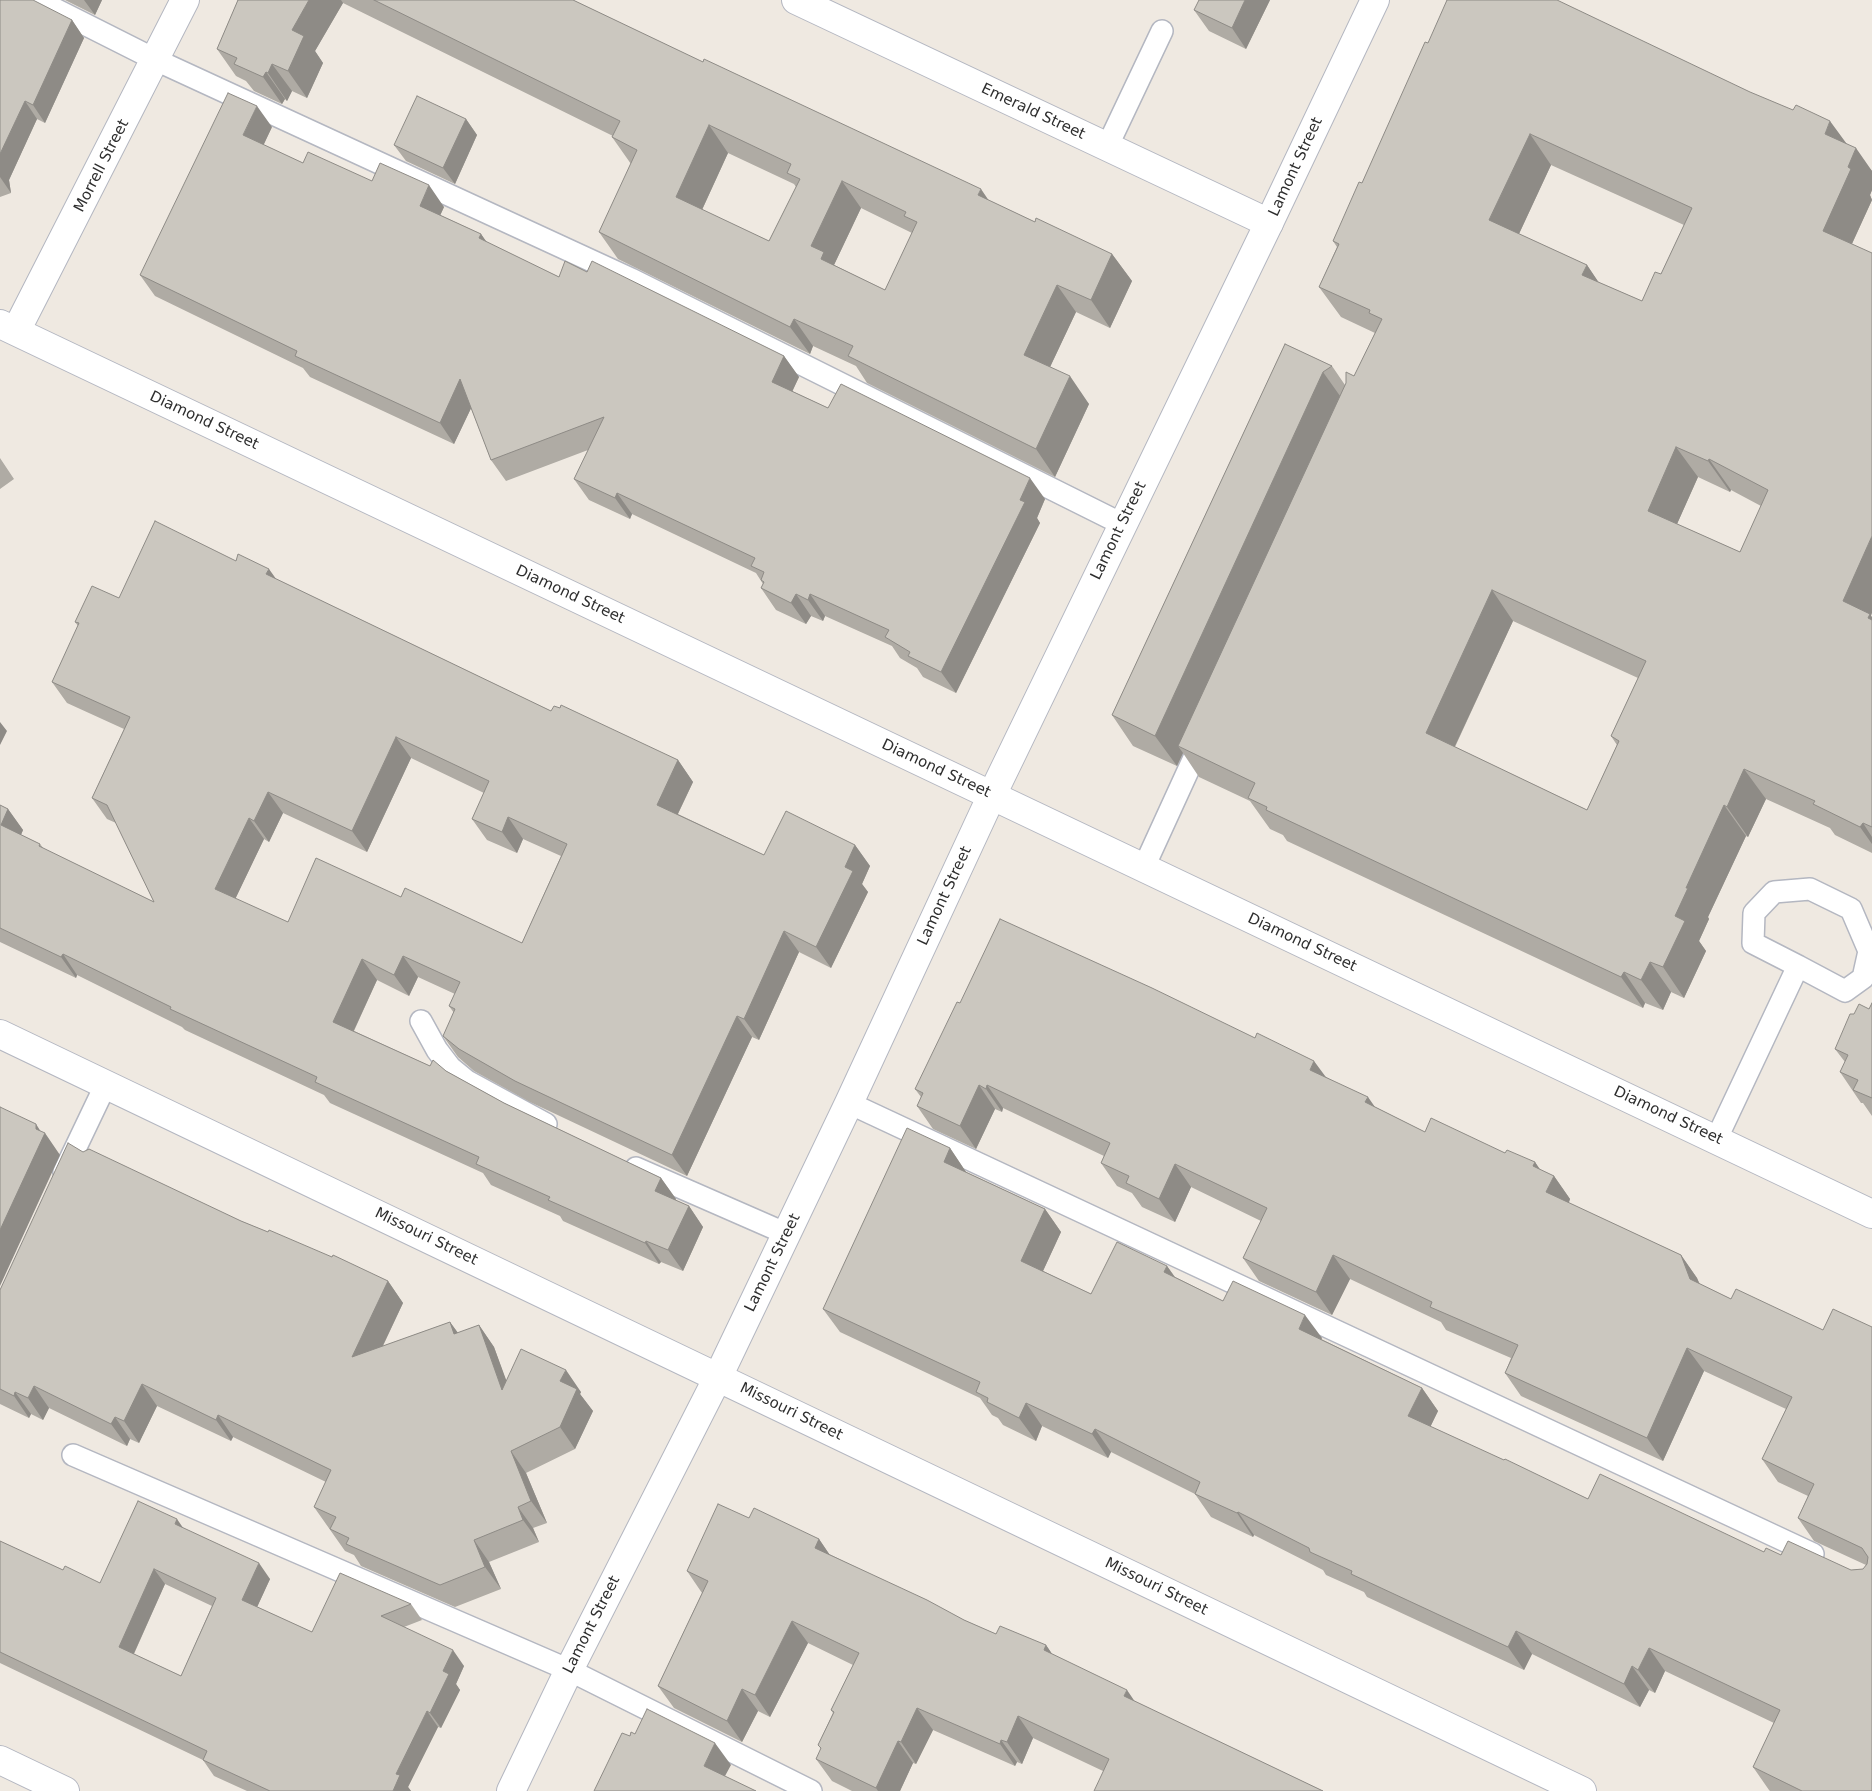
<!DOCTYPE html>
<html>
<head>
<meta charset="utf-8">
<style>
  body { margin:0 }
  canvas { display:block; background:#efe9e1 }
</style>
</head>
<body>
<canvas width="1872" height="1791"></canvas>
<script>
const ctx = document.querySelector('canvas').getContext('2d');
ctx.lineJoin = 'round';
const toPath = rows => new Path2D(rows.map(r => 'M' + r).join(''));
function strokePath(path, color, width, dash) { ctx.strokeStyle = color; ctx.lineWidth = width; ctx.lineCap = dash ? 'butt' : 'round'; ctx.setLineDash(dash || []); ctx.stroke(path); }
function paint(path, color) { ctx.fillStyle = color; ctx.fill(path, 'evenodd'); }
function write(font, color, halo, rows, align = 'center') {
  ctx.font = font + ' "DejaVu Sans",sans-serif'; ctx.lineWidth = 4; ctx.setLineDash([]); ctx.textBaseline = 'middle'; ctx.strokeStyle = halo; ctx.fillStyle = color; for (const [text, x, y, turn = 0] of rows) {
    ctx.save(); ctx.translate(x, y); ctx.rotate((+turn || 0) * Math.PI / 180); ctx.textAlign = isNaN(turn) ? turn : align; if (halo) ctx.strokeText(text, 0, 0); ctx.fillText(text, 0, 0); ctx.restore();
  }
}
const lane = toPath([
  [37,0,156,60,631,279,1122,524],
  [1107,147,1162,31],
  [1144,867,1203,738],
  [421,1021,437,1050,450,1067,467,1081,546,1124],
  [849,1103,1813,1554],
  [1716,1140,1798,966,1753,943,1754,913,1774,892,1810,889,1851,909,1869,951,1863,978,1845,991,1798,966],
  [636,1168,787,1234],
  [64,1172,106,1084],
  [73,1455,569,1670,811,1791]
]);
const street = toPath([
  [796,0,1269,223],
  [0,324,1872,1214],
  [16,331,185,0],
  [0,1034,1582,1791],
  [0,1760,65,1791]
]);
const secondary = toPath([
  [511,1791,569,1670,718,1377,849,1103,992,795,1269,223,1375,0]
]);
strokePath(lane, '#b4b7c1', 24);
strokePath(street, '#b4b7c1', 30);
strokePath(secondary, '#b4b7c1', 30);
strokePath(lane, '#fff', 21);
strokePath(street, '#fff', 28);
strokePath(secondary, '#fff', 28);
paint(toPath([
  [0,0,72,20,84,38,45,123,37,119,9,180,11,193,0,197],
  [65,0,102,0,95,15],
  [238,0,573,0,988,200,1035,222,1112,254,1132,281,1110,328,1076,312,1050,367,1089,404,1055,477,867,383,856,366,813,346,810,354,618,259,599,232,631,164,612,137,613,136,343,3,315,51,323,63,307,98,292,91,287,101,285,99,282,104,254,91,246,81,236,76,217,49],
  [728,153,794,184,796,187,769,241,702,210],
  [861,208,912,233,885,290,834,265],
  [1270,0,1246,49,1209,31,1194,10],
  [1428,43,1847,144,1872,171,1872,190,1870,195,1872,200,1852,244,1871,616,1872,617,1872,853,1835,835,1830,828,1766,799,1748,837,1746,836,1708,917,1709,919,1699,941,1706,951,1684,998,1671,992,1663,1010,1645,1003,1643,1008,1287,841,1283,835,1270,829,1250,801,1199,777,1183,753,1177,766,1133,746,1112,715,1285,344,1332,366,1345,385,1354,376,1375,333,1341,317,1319,287,1337,247,1333,241,1362,183],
  [1551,165,1684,225,1661,274,1642,301,1598,282,1587,265,1519,234],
  [1698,477,1730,492,1731,490,1761,506,1740,552,1677,524],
  [1513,621,1638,678,1611,736,1617,745,1587,810,1455,747],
  [466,119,477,135,455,184,406,161,394,145],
  [272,127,263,145,303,163,372,181,444,207,440,215,481,234,486,242,559,277,587,272,784,356,799,377,792,391,828,408,1045,499,1037,518,1040,523,956,693,923,677,917,668,900,658,892,646,825,616,823,621,811,616,806,624,776,610,761,588,763,584,756,573,632,514,630,519,589,500,574,479,588,450,506,481,491,460,471,408,454,444,310,377,303,368,155,296,140,275],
  [0,458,14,479,0,489],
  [236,561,276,579,551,711,678,760,693,782,678,814,764,855,855,845,870,866,862,884,868,892,831,968,799,952,759,1040,752,1037,687,1176,530,1102,474,1071,458,1057,443,1036,454,1013,449,1006,455,994,418,977,409,996,377,980,354,1031,430,1066,446,1071,504,1103,661,1178,676,1199,675,1200,689,1206,703,1227,683,1271,661,1262,659,1264,563,1221,560,1216,491,1185,483,1173,330,1103,324,1095,185,1030,182,1027,77,975,76,978,0,942,0,805,8,809,23,830,21,835,40,844,44,849,154,902,116,823,107,819,92,798,124,729,67,703,52,682,78,626,75,622,119,598],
  [411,758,484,793,472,819,487,840,517,853,523,839,561,856,522,943,401,897,288,922,235,899,264,839,269,842,283,813,367,852],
  [960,1003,1326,1077,1375,1107,1425,1132,1505,1153,1535,1162,1539,1169,1554,1176,1570,1199,1569,1203,1681,1255,1697,1278,1700,1284,1731,1299,1823,1330,1872,1327,1872,1791,1770,1791,1769,1790,1753,1767,1774,1723,1665,1671,1655,1693,1649,1690,1640,1707,1532,1654,1524,1670,1367,1597,1364,1592,1326,1575,1323,1570,1254,1535,1253,1537,1211,1517,1195,1494,1111,1452,1108,1458,1042,1426,1036,1441,1003,1425,998,1418,992,1415,980,1398,840,1332,823,1309,950,1148,966,1172,1045,1209,1061,1232,1043,1271,1091,1294,1167,1266,1175,1277,1223,1301,1322,1338,1321,1339,1422,1388,1438,1411,1430,1427,1588,1499,1764,1552,1781,1555,1851,1570,1863,1569,1866,1565,1814,1541,1798,1518,1808,1496,1778,1482,1762,1459,1786,1409,1704,1371,1663,1461,1521,1396,1505,1373,1511,1358,1446,1330,1441,1322,1350,1279,1332,1315,1259,1281,1243,1258,1261,1221,1191,1187,1175,1222,1142,1207,1132,1193,1117,1186,1101,1163,1104,1156,1003,1108,1002,1112,995,1109,976,1149,933,1129,917,1106,921,1097,915,1089],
  [1872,1003,1872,1116,1863,1103,1861,1103,1840,1072,1845,1062,1835,1049,1854,1014,1869,1009],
  [83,1152,241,1221,388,1281,403,1303,383,1346,450,1322,458,1333,479,1325,494,1347,506,1381,581,1392,580,1394,593,1411,575,1449,526,1473,547,1523,533,1528,539,1542,489,1562,501,1589,455,1607,361,1566,354,1555,345,1551,314,1507,326,1482,233,1437,231,1441,157,1406,139,1443,130,1439,127,1446,49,1408,43,1420,31,1414,29,1418,0,1404,0,1290],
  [749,1518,819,1539,829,1554,964,1620,996,1634,1046,1645,1052,1654,1134,1701,1323,1791,1103,1771,1033,1738,1022,1764,1017,1762,1015,1766,933,1730,916,1764,913,1763,900,1791,852,1791,832,1781,816,1759,821,1749,818,1745,833,1713,831,1710,853,1665,808,1643,770,1717,758,1711,742,1742,674,1708,658,1686,702,1593,687,1571],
  [183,1528,270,1579,257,1607,312,1632,411,1604,422,1620,404,1627,464,1666,456,1684,460,1690,441,1728,438,1727,408,1787,411,1791,247,1791,214,1776,203,1760,0,1663,0,1541,63,1570,100,1583],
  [165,1584,212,1606,181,1676,134,1654]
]), '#afaba4');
paint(toPath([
  [84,0,102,0,95,15],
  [309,0,341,0,343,3,315,51,323,63,307,98,288,71,292,30],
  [1245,0,1270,0,1246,49,1232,28],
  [72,20,84,38,45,123,33,105],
  [272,64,292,91,287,101,268,73],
  [266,72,285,99,282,104,263,77],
  [25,101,37,119,9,180,11,193,0,177,0,154],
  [257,106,272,127,258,157,243,135],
  [466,119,477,135,455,184,443,168],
  [1830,121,1852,151,1825,134],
  [709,125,728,153,695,225,676,197],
  [1530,134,1551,165,1511,251,1489,220],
  [1856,148,1872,171,1872,190,1870,195,1872,200,1844,261,1823,231,1848,167],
  [842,181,861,208,834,265,840,287,811,246],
  [429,185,444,207,435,227,420,206],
  [981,189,1000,217,978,195],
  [481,234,496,255,479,238],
  [1112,254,1132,281,1110,328,1091,300],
  [1587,265,1608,296,1582,275],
  [1057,285,1076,312,1043,382,1024,355],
  [794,319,813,346,810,354,790,327],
  [784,356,799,377,787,403,772,382],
  [1323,372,1345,403,1178,746,1183,753,1177,766,1155,736],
  [1070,376,1089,404,1055,477,1036,449],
  [460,379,475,400,454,444,440,423],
  [1676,447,1698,477,1669,542,1648,511],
  [1709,459,1731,490,1730,492,1708,461],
  [1030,478,1045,499,1037,518,1040,523,956,693,941,672],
  [617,493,632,514,630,519,615,498],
  [1872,536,1872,613,1871,616,1872,617,1872,624,1843,601],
  [269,569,284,590,266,574],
  [1492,590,1513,621,1447,763,1426,733],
  [796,594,811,616,806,624,791,603],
  [810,594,825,616,823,621,808,600],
  [0,722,7,731,0,745],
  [396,737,411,758,367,852,352,831],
  [678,760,693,782,672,826,657,805],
  [1744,769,1766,799,1748,837,1727,807],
  [268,792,283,813,269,842,254,821],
  [1724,805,1746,836,1708,917,1709,919,1699,941,1706,951,1684,998,1663,967,1675,916,1686,888],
  [8,809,23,830,16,846,1,825],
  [508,817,523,839,517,853,502,832],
  [249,818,264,839,230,910,215,889],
  [1863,823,1872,837,1872,844,1860,827],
  [855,845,870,866,862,884,868,892,831,968,816,947,845,867],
  [784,931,799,952,759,1040,744,1019],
  [63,954,77,975,76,978,61,957],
  [403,956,418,977,409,996,394,975],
  [362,959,377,980,348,1043,333,1022],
  [1650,962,1671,992,1663,1010,1641,980],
  [1624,972,1645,1003,1643,1008,1621,977],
  [737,1016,752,1037,687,1176,672,1155],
  [1314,1061,1331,1084,1310,1070],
  [979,1085,995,1109,976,1149,960,1126],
  [987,1085,1003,1108,1002,1112,986,1089],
  [1368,1097,1384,1120,1365,1102],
  [36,1124,43,1135,45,1133,60,1155,0,1286,0,1230,36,1129],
  [950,1148,966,1172,960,1185,944,1162],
  [1535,1162,1550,1184,1554,1176,1570,1199,1563,1215,1546,1192,1533,1166],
  [1175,1164,1191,1187,1175,1222,1159,1199],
  [661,1178,676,1199,670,1212,655,1191],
  [689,1206,703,1227,683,1271,668,1250],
  [1045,1209,1061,1232,1037,1284,1021,1261],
  [646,1241,661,1262,659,1264,645,1243],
  [1333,1255,1350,1279,1332,1315,1316,1292],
  [1681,1255,1697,1278,1706,1302,1690,1279],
  [1167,1266,1183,1289,1164,1272],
  [388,1281,403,1303,367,1379,352,1357],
  [1305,1315,1322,1338,1315,1352,1299,1329],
  [450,1322,466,1344,454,1334],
  [479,1325,494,1347,518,1412,502,1390],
  [1687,1348,1704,1371,1663,1461,1647,1438],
  [566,1370,581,1392,580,1394,593,1411,575,1449,560,1427,560,1381],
  [142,1384,157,1406,139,1443,124,1421],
  [34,1386,49,1408,43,1420,28,1398],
  [1422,1388,1438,1411,1424,1440,1408,1416],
  [15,1392,31,1414,29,1418,14,1396],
  [1026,1403,1042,1426,1036,1441,1019,1418],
  [218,1415,233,1437,231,1441,216,1420],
  [115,1417,130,1439,127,1446,111,1424],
  [1095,1429,1111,1452,1108,1458,1092,1434],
  [511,1451,526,1473,547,1523,531,1501],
  [518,1507,533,1528,539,1542,523,1520],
  [1238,1512,1254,1535,1253,1537,1237,1513],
  [177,1519,188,1535,175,1524],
  [819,1539,834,1561,815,1548],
  [474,1540,489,1562,501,1589,485,1567],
  [259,1563,270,1579,253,1616,242,1600],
  [154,1569,165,1584,130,1662,119,1647],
  [792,1621,808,1643,770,1717,755,1695],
  [1516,1631,1532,1654,1524,1670,1508,1647],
  [1046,1645,1061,1667,1044,1650],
  [1649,1648,1665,1671,1655,1693,1638,1670],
  [453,1650,464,1666,456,1684,460,1690,441,1728,430,1713,443,1671],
  [1632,1666,1649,1690,1640,1707,1624,1684],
  [742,1689,758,1711,742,1742,727,1721],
  [1127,1690,1142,1712,1124,1696],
  [917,1708,933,1730,916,1764,901,1742],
  [427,1711,438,1727,408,1787,411,1791,393,1791,396,1774],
  [1018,1716,1033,1738,1022,1764,1007,1742],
  [1001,1740,1017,1762,1015,1766,1000,1744],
  [898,1741,913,1763,900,1791,878,1791,876,1788],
  [715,1743,731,1765,719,1787,704,1766]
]), '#8e8b86');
const building = toPath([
  [0,0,33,0,72,20,33,105,25,101,0,154,0,0],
  [238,0,309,0,292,30,304,36,288,71,272,64,268,73,266,72,263,77,234,64,237,58,217,49,238,0],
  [374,0,573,0,703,62,704,59,981,189,978,195,1035,222,1036,218,1112,254,1091,300,1057,285,1024,355,1070,376,1036,449,848,356,853,346,794,319,790,327,599,232,637,150,612,137,620,121,374,0],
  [709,125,791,164,787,173,800,179,769,241,676,197,709,125],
  [842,181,906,212,904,216,917,222,885,290,821,259,824,252,811,246,842,181],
  [1199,0,1245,0,1232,28,1194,10,1199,0],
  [1447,0,1557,0,1750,92,1793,110,1796,105,1830,121,1825,134,1856,148,1848,167,1851,169,1823,231,1872,253,1872,536,1843,601,1870,614,1868,618,1872,620,1872,827,1863,823,1860,827,1813,804,1815,801,1744,769,1727,807,1724,805,1686,888,1688,888,1675,916,1685,921,1663,967,1650,962,1641,980,1624,972,1621,977,1266,810,1267,807,1248,798,1255,783,1178,746,1346,383,1346,372,1354,376,1382,319,1369,313,1370,310,1319,287,1339,244,1333,241,1359,182,1362,183,1425,42,1428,43,1447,0],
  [1530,134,1692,208,1661,274,1655,272,1642,301,1582,275,1587,265,1489,220,1530,134],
  [1676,447,1708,461,1709,459,1768,490,1740,552,1648,511,1676,447],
  [1492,590,1646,661,1611,736,1619,741,1587,810,1426,733,1492,590],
  [228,93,257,106,243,135,303,163,308,152,372,181,380,163,429,185,420,206,481,234,479,238,559,277,565,261,587,272,592,261,784,356,772,382,828,408,841,384,1030,478,1020,500,1025,502,941,672,908,656,910,652,885,637,889,630,810,594,808,600,796,594,791,603,761,588,764,582,761,580,764,572,751,566,755,558,617,493,615,498,574,479,604,417,491,460,460,379,440,423,295,356,297,351,140,275,228,93],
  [417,96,466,119,443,168,394,145,417,96],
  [1285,344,1332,366,1323,372,1155,736,1112,715,1285,344],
  [155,521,236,561,238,554,269,569,266,574,551,711,554,706,560,708,561,705,678,760,657,805,764,855,786,811,855,845,845,867,853,871,816,947,784,931,744,1019,737,1016,672,1155,515,1081,459,1049,443,1036,455,1009,449,1006,460,982,403,956,394,975,362,959,333,1022,430,1066,433,1060,446,1071,504,1103,661,1178,655,1191,689,1206,668,1250,646,1241,645,1243,548,1200,550,1197,476,1164,479,1157,315,1082,317,1077,170,1009,171,1007,63,954,61,957,0,928,0,805,8,809,1,825,40,844,39,846,154,902,107,805,92,798,130,717,52,682,79,623,75,622,92,586,119,598,155,521],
  [396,737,489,781,472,819,502,832,508,817,567,844,522,943,405,888,401,897,316,858,288,922,215,889,249,818,254,821,268,792,352,831,396,737],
  [1000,919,1152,988,1255,1038,1257,1033,1314,1061,1310,1070,1368,1097,1365,1102,1425,1132,1431,1118,1505,1153,1507,1150,1535,1162,1533,1166,1554,1176,1546,1192,1681,1255,1690,1279,1731,1299,1736,1289,1823,1330,1833,1309,1872,1327,1872,1791,1802,1791,1753,1767,1780,1710,1649,1648,1638,1670,1632,1666,1624,1684,1516,1631,1508,1647,1351,1574,1352,1571,1310,1552,1309,1548,1238,1512,1237,1513,1195,1494,1200,1482,1095,1429,1092,1434,1026,1403,1019,1418,987,1402,988,1398,976,1392,980,1382,823,1309,907,1128,950,1148,944,1162,1045,1209,1021,1261,1091,1294,1117,1242,1167,1266,1164,1272,1223,1301,1233,1281,1305,1315,1299,1329,1422,1388,1408,1416,1504,1460,1505,1459,1588,1499,1600,1474,1764,1552,1766,1548,1781,1555,1788,1541,1851,1570,1863,1569,1867,1564,1868,1557,1862,1548,1798,1518,1814,1484,1762,1459,1792,1397,1687,1348,1647,1438,1505,1373,1518,1345,1430,1307,1432,1302,1333,1255,1316,1292,1243,1258,1267,1208,1175,1164,1159,1199,1126,1183,1129,1176,1101,1163,1110,1143,987,1085,986,1089,979,1085,960,1126,917,1106,923,1093,915,1089,957,1002,960,1003,1000,919],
  [1872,1003,1872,1098,1853,1090,1858,1080,1840,1072,1848,1055,1835,1049,1850,1014,1854,1014,1859,1004,1869,1009,1872,1003],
  [0,1107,36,1124,36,1129,45,1133,0,1230,0,1107],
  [68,1143,83,1152,89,1149,241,1221,268,1232,269,1230,332,1257,333,1255,388,1281,352,1357,450,1322,454,1334,479,1325,502,1390,521,1349,566,1370,560,1381,577,1389,560,1427,511,1451,531,1501,518,1507,523,1520,474,1540,485,1567,440,1585,346,1544,349,1538,330,1529,336,1517,314,1507,331,1470,218,1415,216,1420,142,1384,124,1421,115,1417,111,1424,34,1386,28,1398,15,1392,14,1396,0,1389,0,1290,68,1143],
  [138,1501,177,1519,175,1524,259,1563,242,1600,312,1632,340,1573,411,1604,381,1616,453,1650,443,1671,449,1674,430,1713,427,1711,396,1774,400,1775,393,1791,270,1791,203,1760,207,1751,0,1652,0,1541,63,1570,65,1566,100,1583,138,1501],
  [154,1569,216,1598,181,1676,119,1647,154,1569],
  [718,1504,749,1518,754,1508,819,1539,815,1548,927,1600,964,1620,996,1634,1000,1626,1046,1645,1044,1650,1127,1690,1124,1696,1323,1791,1094,1791,1109,1759,1018,1716,1007,1742,1001,1740,1000,1744,917,1708,901,1742,898,1741,876,1788,816,1759,821,1748,818,1745,834,1712,831,1710,859,1653,792,1621,755,1695,742,1689,727,1721,658,1686,708,1581,687,1571,718,1504],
  [647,1709,715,1743,704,1766,756,1791,594,1791,622,1733,630,1736,631,1732,635,1734,647,1709]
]);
paint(building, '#cbc7bf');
strokePath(building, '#8e8b86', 1);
write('15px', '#2e2e2e', '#fff', [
  ["Emerald Street",1033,112,25],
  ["Morrell Street",102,166,-63],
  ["Lamont Street",1296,167,-65],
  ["Diamond Street",204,421,25],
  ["Lamont Street",1119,531,-64],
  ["Diamond Street",570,595,25],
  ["Diamond Street",936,769,25],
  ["Lamont Street",945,896,-65],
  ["Diamond Street",1302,943,25],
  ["Diamond Street",1668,1116,25],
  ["Missouri Street",426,1237,26],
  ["Lamont Street",773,1263,-64],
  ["Missouri Street",791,1412,26],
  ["Missouri Street",1156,1587,26],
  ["Lamont Street",592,1625,-63]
]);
</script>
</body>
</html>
